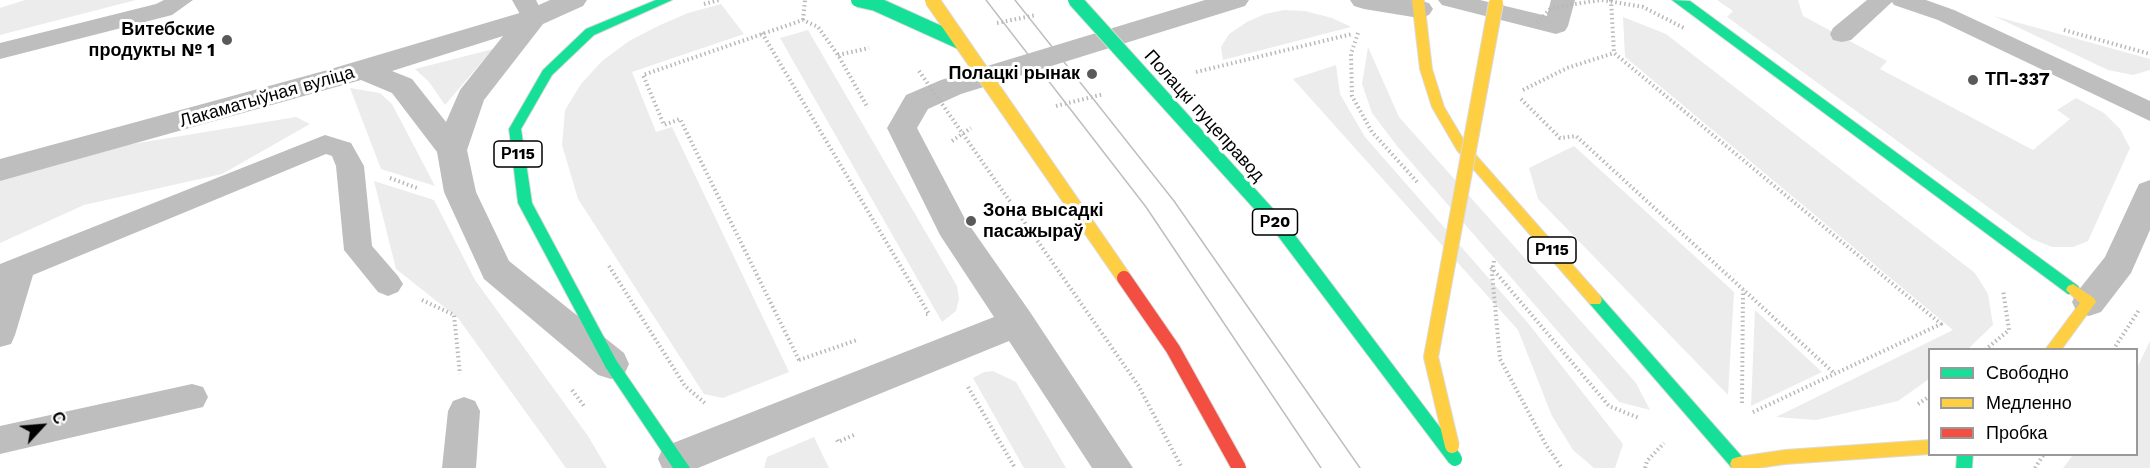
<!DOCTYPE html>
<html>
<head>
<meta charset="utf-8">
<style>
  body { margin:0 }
  #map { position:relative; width:2150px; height:468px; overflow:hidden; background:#fff; font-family:"Work Sans",sans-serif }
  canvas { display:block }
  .legend { position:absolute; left:1928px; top:348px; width:210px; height:108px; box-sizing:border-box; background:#fff; border:2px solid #999; margin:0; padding:8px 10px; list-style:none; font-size:18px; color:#000 }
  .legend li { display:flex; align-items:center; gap:12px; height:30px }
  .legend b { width:30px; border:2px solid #999 }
  .north { position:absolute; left:12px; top:396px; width:60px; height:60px; -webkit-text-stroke:4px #fff; paint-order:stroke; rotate:64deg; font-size:16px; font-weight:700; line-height:24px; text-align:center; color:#000 }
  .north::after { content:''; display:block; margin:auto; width:21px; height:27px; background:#000; clip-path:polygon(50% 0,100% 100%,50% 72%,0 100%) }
</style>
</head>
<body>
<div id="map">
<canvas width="2150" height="468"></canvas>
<ul class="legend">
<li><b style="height:8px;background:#16e098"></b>Свободно</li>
<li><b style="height:8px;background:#ffcf43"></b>Медленно</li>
<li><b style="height:8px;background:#f24e42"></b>Пробка</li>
</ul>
<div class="north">С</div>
</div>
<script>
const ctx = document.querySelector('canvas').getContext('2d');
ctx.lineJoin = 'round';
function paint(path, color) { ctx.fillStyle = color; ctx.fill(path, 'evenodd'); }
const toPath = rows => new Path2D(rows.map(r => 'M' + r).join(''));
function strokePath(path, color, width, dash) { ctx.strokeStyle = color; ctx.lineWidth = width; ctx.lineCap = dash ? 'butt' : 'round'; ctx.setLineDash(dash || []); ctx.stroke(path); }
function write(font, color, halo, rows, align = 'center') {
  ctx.font = font + ' "Work Sans",sans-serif'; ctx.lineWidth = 6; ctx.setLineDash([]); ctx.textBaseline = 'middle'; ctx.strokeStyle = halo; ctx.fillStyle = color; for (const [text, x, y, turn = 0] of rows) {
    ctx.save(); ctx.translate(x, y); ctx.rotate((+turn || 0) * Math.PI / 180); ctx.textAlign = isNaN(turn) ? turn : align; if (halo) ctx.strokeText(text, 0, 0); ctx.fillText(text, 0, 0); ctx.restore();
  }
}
paint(toPath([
  [25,0,136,0,0,35,0,8],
  [1717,0,1798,0,1803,16,1887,61,1880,69,2033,150,2070,119,2057,110,2076,98,2104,113,2120,129,2130,148,2088,241,2073,247,2052,247,2032,239,1727,17,1733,11],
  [721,4,744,34,632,72,656,132,672,127,789,372,723,398,704,394,578,199,562,145,565,110,581,84,602,61,629,41,660,25,688,13],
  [1284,10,1305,11,1332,18,1351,27,1223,60,1221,47,1229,34,1247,22,1265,14],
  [1994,16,2150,59,2150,70,2133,75,2108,70],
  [1623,17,1666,34,1975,273,1988,294,1993,325,1968,349,1930,350,1929,379,1898,401,1816,420,1776,417,1953,330,1625,57],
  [808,30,957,286,959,299,956,311,942,322,780,38],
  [1368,47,1399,117,1636,383,1650,410,1619,402,1397,146,1372,113,1362,84],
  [493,49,445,105,429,82,415,69],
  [1336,65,1340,94,1365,137,1528,323,1623,444,1615,468,1594,468,1573,450,1552,416,1518,330,1293,79],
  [350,88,380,93,392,104,435,186,381,169],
  [296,117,310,124,222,174,84,205,0,243,0,173,84,152],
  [1574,146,1734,292,1728,395,1538,199,1529,168],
  [374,181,434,200,475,280,588,436,607,468,566,468,458,318,396,269],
  [1755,310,1822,372,1751,406],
  [2150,341,2150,468,2063,468,2073,455,2136,454,2137,368],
  [993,371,1016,382,1066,468,1024,468,973,378,984,372],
  [814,437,829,468,764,468,767,457]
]), '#ececec');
const fast = toPath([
  [656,0,672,0,594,35,552,75,521,129,532,203,616,360,690,468,673,468,606,368,518,203,509,129,543,70,586,29,656,0],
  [1672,0,1690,1,2078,286,2080,290,2078,294,2068,294,1672,0],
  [1595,294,1600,296,1744,459,1755,463,1757,468,1732,468,1590,304,1588,300,1590,296,1595,294],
  [1957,454,1973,454,1972,468,1956,468,1957,454]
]);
const slow = toPath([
  [1412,0,1424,0,1432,69,1444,107,1466,144,1600,296,1602,300,1600,304,1590,304,1457,150,1432,107,1420,69,1412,0],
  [2073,284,2094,298,2096,302,2061,350,2045,350,2080,303,2066,290,2068,286,2073,284],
  [1930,440,1930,454,1785,464,1758,468,1732,468,1730,464,1732,459,1738,457,1785,450,1930,440]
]);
strokePath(fast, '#dbdbdb', 2);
strokePath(slow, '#dbdbdb', 2);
strokePath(toPath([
  [1611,0,1614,53,1941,324,1751,413],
  [704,4,719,0],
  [803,20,805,0],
  [997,23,1036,15],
  [2064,30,2150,54],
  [762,33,929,314,926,314],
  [1358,33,1351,54,1352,96,1372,132,1419,184],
  [838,55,869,48],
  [1196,72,1352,34],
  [1523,90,1567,68,1614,53],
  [1521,99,1560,138,1576,136,1834,373],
  [1056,106,1104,94],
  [952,141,971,128],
  [390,178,417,188],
  [609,266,685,386,706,404],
  [1491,267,1609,406,1639,418],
  [422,300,454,315,460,374],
  [1985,350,2009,330,2003,290],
  [2113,350,2139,310],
  [799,360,680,119,664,125,643,75,803,20,818,27,838,55,868,108],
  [799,360,857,340],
  [968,387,1015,468],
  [572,390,584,406],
  [1742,403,1743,290],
  [1918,404,1930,396],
  [837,440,838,442,854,435],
  [1645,468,1647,461,1664,443],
  [2035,468,2044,454]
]), '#b9b9b9', 4, [1.5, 3]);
paint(toPath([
  [164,0,193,0,172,15,0,59,0,43,156,4,164,0],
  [512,0,536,0,545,18,541,23,533,26,525,23,512,0],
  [1438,0,1480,0,1547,16,1551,0,1575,0,1568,26,1565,31,1556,34,1442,5,1438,0],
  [1867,0,1926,0,1954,10,2150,101,2150,121,1938,20,1894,5,1892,2,1851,40,1842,42,1833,40,1830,34,1833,28,1867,0],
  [325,135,351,143,364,166,372,246,398,276,403,284,398,292,388,296,378,292,344,250,336,166,332,156,326,154,33,275,15,335,11,344,0,347,0,264,325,135],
  [192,384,203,387,208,397,203,407,0,454,0,426,192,384],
  [464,397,475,401,480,411,476,468,442,468,448,411,453,401,464,397]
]), '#bebebe');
paint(toPath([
  [550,0,587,0,583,6,543,24,484,100,467,150,476,192,509,261,624,353,629,364,624,375,611,379,598,375,484,279,444,192,437,152,392,93,361,80,0,181,0,159,324,71,523,12,550,0],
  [503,36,460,90,446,122,412,79,392,71,503,36],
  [1205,0,1249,0,1245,6,961,94,928,109,917,128,965,219,1030,312,1133,468,1092,468,1009,341,698,468,662,468,658,459,663,447,994,317,940,235,887,128,906,95,941,80,1205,0],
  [1350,0,1417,0,1429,3,1433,9,1429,15,1419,18,1364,9,1354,6,1350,0],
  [2150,180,2150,230,2131,273,2101,312,2089,316,2077,312,2072,302,2077,292,2105,257,2139,184,2150,180]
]), '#bebebe');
paint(fast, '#16e098');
paint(slow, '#ffcf43');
strokePath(toPath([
  [986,0,1146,207,1321,468],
  [1015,0,1174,201,1360,468]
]), '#bebebe', 1.5);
const fastBridge = toPath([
  [858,0,876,4,960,42],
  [1075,0,1280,227,1455,459]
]);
const slowBridge = toPath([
  [932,0,1124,278],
  [1452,446,1431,357,1496,3]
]);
const jamBridge = toPath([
  [1124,278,1173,349,1239,468]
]);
strokePath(fastBridge, '#dbdbdb', 16, []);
strokePath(slowBridge, '#dbdbdb', 16, []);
strokePath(jamBridge, '#dbdbdb', 16, []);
strokePath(toPath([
  [1602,0,1643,7,1684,28],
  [1537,23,1551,8,1600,0],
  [919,71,1138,385,1182,468],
  [1494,261,1492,273,1500,359,1546,445,1562,468]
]), '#b9b9b9', 4, [1.5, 3]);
strokePath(fastBridge, '#16e098', 14);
strokePath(slowBridge, '#ffcf43', 14);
strokePath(jamBridge, '#f24e42', 14);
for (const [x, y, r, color] of [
  [227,40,6,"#595959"],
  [1092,74,6,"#595959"],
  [1973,80,6,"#595959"],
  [971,221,6,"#595959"]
]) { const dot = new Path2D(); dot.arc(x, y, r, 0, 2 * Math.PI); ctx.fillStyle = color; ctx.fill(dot); strokePath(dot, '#fff', 2); }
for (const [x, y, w] of [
  [518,154,48],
  [1275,222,45],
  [1552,250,48]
]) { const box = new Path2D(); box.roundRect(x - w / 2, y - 13, w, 26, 4.5); ctx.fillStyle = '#fff'; ctx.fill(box); strokePath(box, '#000', 1.5); }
write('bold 16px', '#000', null, [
  ["Р115",518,154],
  ["Р20",1275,222],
  ["Р115",1552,250]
]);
write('bold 18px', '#000', '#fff', [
  ["Витебские",215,30],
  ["продукты № 1",215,51],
  ["Полацкі рынак",1080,74],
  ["ТП-337",1985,80,"left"],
  ["Зона высадкі",983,211,"left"],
  ["пасажыраў",983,232,"left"]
], 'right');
write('18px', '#000', '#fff', [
  ["Лакаматыўная вуліца",267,97,-16],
  ["Полацкі пуцеправод",1204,116,48]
]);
</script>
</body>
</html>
